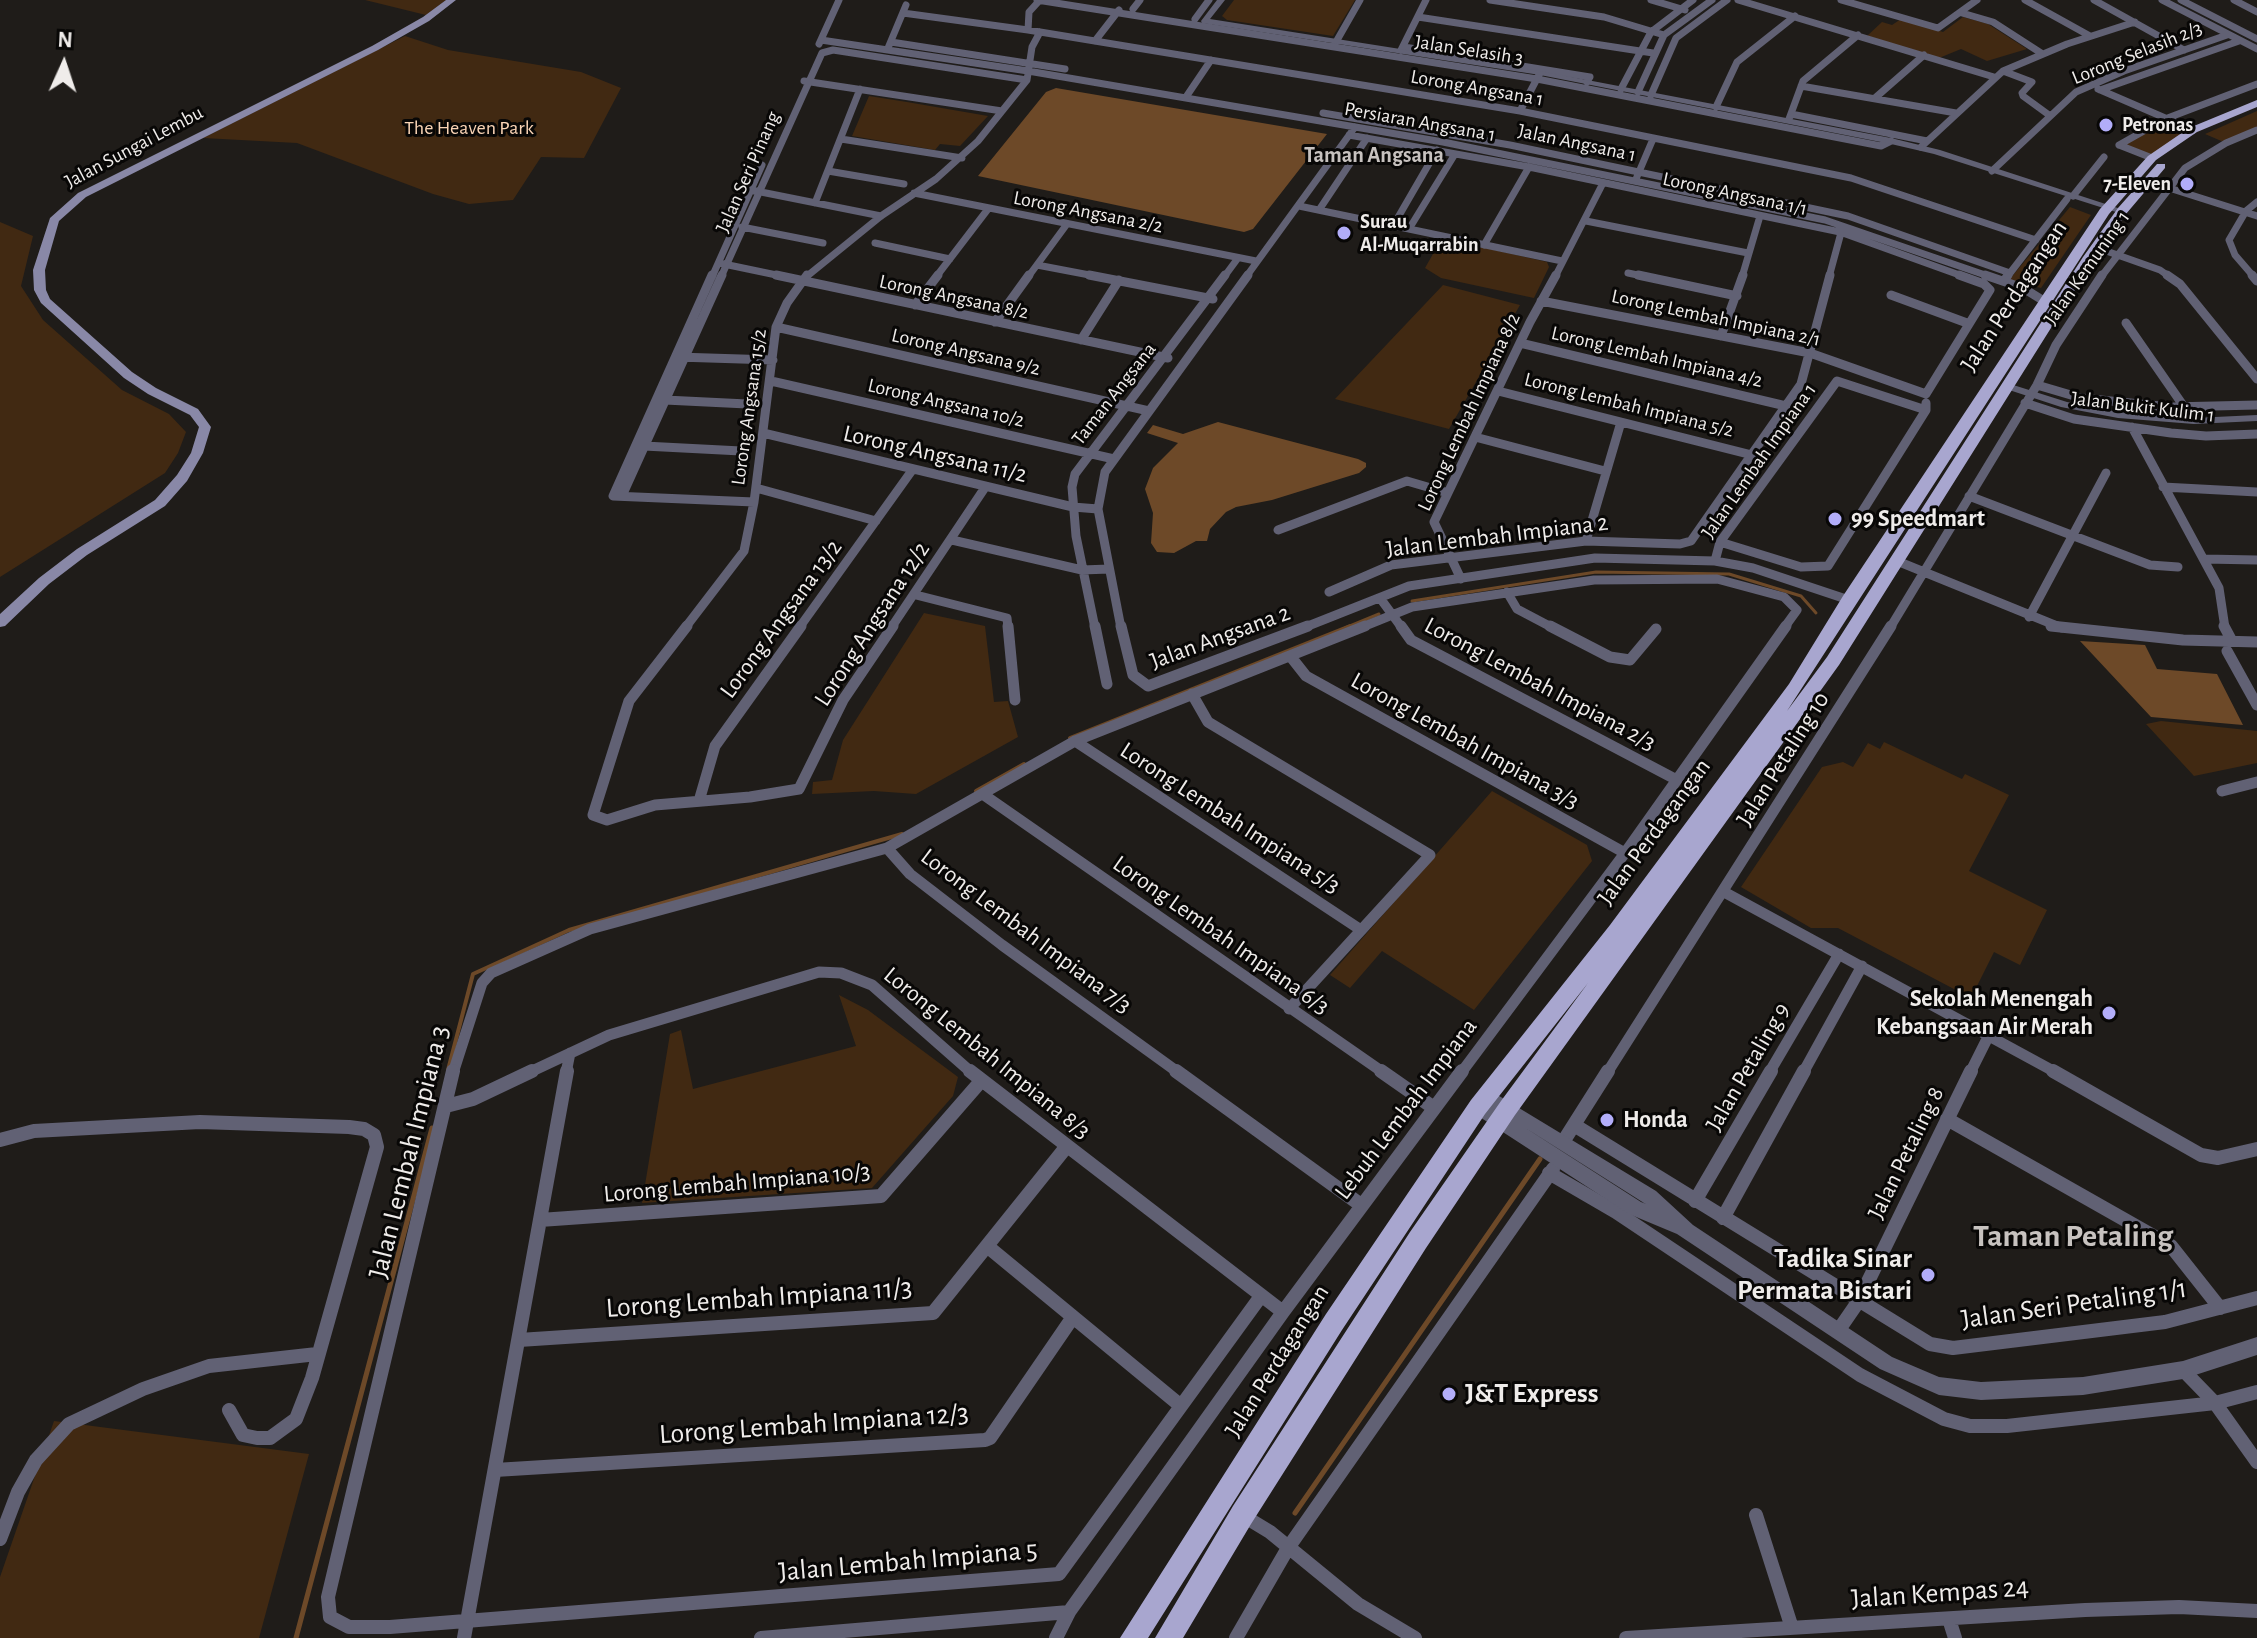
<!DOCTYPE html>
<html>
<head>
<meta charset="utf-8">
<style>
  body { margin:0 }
  #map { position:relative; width:2257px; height:1638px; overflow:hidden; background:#1f1c19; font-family:"Alegreya Sans",sans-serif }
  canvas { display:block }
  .north { position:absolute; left:24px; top:24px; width:80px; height:80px; -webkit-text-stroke:6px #080706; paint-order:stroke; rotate:3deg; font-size:22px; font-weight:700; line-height:32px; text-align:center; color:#efecea }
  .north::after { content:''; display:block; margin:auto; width:28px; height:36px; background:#efecea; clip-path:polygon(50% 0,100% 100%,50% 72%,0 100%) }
</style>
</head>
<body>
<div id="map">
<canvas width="2257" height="1638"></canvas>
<div class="north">N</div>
</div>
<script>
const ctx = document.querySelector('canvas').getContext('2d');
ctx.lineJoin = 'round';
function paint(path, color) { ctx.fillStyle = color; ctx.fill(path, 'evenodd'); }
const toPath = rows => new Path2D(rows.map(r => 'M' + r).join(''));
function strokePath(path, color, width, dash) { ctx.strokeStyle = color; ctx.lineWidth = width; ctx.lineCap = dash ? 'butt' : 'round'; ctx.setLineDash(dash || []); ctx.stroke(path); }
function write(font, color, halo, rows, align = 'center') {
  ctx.font = font + ' "Alegreya Sans",sans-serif'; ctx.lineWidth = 6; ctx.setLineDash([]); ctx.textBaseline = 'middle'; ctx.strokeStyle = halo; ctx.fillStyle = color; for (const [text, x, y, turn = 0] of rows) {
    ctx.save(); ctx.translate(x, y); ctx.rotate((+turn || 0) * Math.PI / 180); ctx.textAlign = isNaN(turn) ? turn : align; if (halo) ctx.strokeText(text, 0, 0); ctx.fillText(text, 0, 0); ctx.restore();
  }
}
paint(toPath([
  [365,0,446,0,426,15],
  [1234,0,1355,0,1333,36,1227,20,1222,16],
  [1963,17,1988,24,2027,49,1987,61,1961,49,1939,58,1867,36,1882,22,1892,25,1901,19,1943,32],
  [405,36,448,50,581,72,621,88,584,158,541,157,513,200,469,204,433,194,297,143,203,138],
  [869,96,907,102,988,116,960,146,940,144,935,150,852,136],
  [2257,111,2257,130,2226,143,2205,134],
  [2165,119,2193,130,2152,158,2119,145],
  [2070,207,2091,215,2041,288,2009,280],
  [0,222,33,236,21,286,43,320,122,390,169,414,186,432,178,453,165,473,0,577],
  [1442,238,1547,262,1549,267,1534,298,1441,278,1425,268],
  [1443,285,1520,305,1449,429,1335,399],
  [924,613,985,626,994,702,1008,701,1018,737,916,794,874,791,812,794,813,782,832,780,843,740],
  [2161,721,2257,731,2257,763,2194,776,2146,724],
  [1884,742,1962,779,1965,774,2009,795,1969,871,2047,910,2020,965,1994,952,1971,998,1838,928,1811,928,1741,887,1822,767,1843,762,1853,767,1868,743,1880,749],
  [1492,791,1587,845,1592,861,1474,1010,1382,951,1350,988,1330,975],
  [839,995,868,1010,958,1077,953,1096,872,1188,642,1203,670,1034,681,1030,693,1089,856,1046],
  [54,1421,309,1454,259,1638,0,1638,0,1577]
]), '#412912');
paint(toPath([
  [1056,88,1327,134,1253,229,1244,232,978,176,1046,92],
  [1218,422,1358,459,1366,463,1366,467,1359,473,1272,500,1236,507,1226,512,1210,529,1207,541,1196,541,1174,553,1157,552,1151,543,1153,513,1145,489,1153,468,1178,443,1147,433,1153,425,1183,434],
  [2080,641,2145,645,2157,669,2217,674,2243,725,2151,717]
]), '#6d4928');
strokePath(toPath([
  [1412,601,1596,572,1729,574,1801,596,1816,613],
  [1345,628,1379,614]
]), '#6d4928', 3);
strokePath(toPath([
  [1070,738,1350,626],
  [976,791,1024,764],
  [448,1070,473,974,569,930,902,834]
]), '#6d4928', 4);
strokePath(toPath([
  [1295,1513,1540,1159],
  [296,1638,432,1128]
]), '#6d4928', 5);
strokePath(toPath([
  [1037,0,1537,79,1881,146,1891,141],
  [1490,0,1604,17,1664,35],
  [1651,0,1685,10],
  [1738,0,1994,77],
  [1841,0,1938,28,1977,0],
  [2025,0,2090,36],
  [2094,0,2184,50],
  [2162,0,2257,49],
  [2181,0,2257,39],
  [2234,0,2257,12],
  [1133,9,1140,0],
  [903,13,1028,30,1520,111,1851,178,2036,240],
  [1962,13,1993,22,2041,53],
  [1418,17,1653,53],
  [1195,19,1209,0],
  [1028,30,1029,12,1040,0],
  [821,40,1028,71,1443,142,1825,220,1991,277],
  [1095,41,1119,10],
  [891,42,1065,69],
  [1336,42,1360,0],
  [819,44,839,0],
  [1404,47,1590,77,1587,82],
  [888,48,906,5],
  [1401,50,1426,0],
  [2003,71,2032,82,2022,93,2023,96,2049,115],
  [804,81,1002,111],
  [1801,86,1956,113],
  [1621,89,1651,32,1693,0],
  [2098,89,2193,130],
  [2100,90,2239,41],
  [1638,92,1664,35,1712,0],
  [1651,95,1676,38,1727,0],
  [1186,97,1211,60],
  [1875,98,1924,55],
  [1716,107,1737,62,1795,16],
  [1520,111,1540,73],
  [1323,113,1510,145,1848,216,2010,273],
  [1791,114,1927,141],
  [1789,119,1803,81,1858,35],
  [1349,135,1529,167,1840,232,1965,277],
  [841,139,962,158],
  [2119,145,2165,119,2257,84],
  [2119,145,2152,158],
  [1921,147,2003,71,2067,44,2135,22],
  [828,171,904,184],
  [1992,171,2076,92,2124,71,2227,35],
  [1636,179,1653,139],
  [2147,181,2257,216],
  [751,190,881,216],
  [914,193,1256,261],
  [2073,196,2104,157],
  [815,203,860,89],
  [1299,206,1562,261],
  [1319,210,1367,138],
  [1586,221,1748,253],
  [1393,226,1437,150],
  [742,227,823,243],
  [1409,229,1455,154],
  [875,243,950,259],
  [1484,245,1529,167],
  [2095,247,2160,270,2170,277],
  [719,263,786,277],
  [1037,265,1100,277],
  [1628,273,1647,277],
  [712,277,762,165],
  [721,277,822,53,833,50,1027,80],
  [806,277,881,216,936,179,978,141,1027,80,1032,47,1040,32],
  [936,277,988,209],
  [1028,277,1067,224],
  [1224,277,1238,258],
  [1246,277,1355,127],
  [1555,277,1603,183],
  [1742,277,1760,216],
  [1829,277,1842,229],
  [2007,277,2067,199],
  [2101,277,2185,168,2226,143,2257,130],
  [2254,277,2235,255,2229,240,2246,211,2257,202]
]), '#616174', 7);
strokePath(toPath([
  [712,275,613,496,754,502],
  [776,275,1168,358],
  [1089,275,1213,299],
  [1638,275,1737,296],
  [1985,275,2023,288,2044,301],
  [2167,275,2180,284,2257,379],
  [2252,275,2257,281],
  [2006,278,2008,275],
  [1891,295,1967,323],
  [1541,301,1810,353,1926,394],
  [915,305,938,275],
  [995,322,1029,275],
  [2126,323,2187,411],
  [776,327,1149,411],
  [1721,336,1743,275],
  [1081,340,1119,280],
  [1520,343,1786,406],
  [677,357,773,360],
  [771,381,1114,459],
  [2037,385,2081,398,2170,407,2257,405],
  [1498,391,1752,455],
  [1926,394,1990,290,1984,284,1959,275],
  [665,400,747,404],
  [2025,403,2074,419,2171,433,2206,436,2257,434],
  [2132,427,2219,588,2225,628],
  [763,433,1073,507,1098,509],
  [1475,437,1605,471],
  [644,446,741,451],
  [2163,487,2257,492],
  [756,488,876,521],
  [622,496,722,275],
  [1969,496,2150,565,2178,567],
  [1278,530,1407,481,1448,493],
  [952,540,1082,570,1109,569],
  [1586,541,1621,422],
  [1720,542,1801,567,1828,566,1926,410,1926,403],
  [2204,559,2257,560],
  [1715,561,1720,542,1837,381,1926,410],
  [1897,561,2062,628],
  [1461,579,1434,522,1530,322,1556,275],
  [1329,592,1391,565,1586,541,1680,544,1691,541,1801,384,1830,275],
  [1507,592,1517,609,1553,628],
  [916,595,1007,618,1008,628],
  [1380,598,1402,628],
  [2029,617,2106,473],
  [685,628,744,551,754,502,776,327,787,303,807,275],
  [799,628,913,469],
  [891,628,986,486],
  [1095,628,1076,536,1072,487,1075,474,1225,275],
  [1121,628,1098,509,1105,472,1248,275],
  [1303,628,1409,586,1595,558,1715,561,1753,568,1849,600],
  [1360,628,1412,607,1594,580,1717,579,1784,597,1797,610,1784,628],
  [1890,628,2037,385,2056,345,2102,275]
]), '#616174', 9);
strokePath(toPath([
  [687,626,629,701,593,815,607,820,655,805,750,797,799,789,843,700,893,626],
  [1008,626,1015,700],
  [1095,626,1107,684],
  [1121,626,1133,675,1148,686,1308,626],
  [1401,626,1411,640,1677,780],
  [1550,626,1610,657,1630,660,1656,629],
  [2051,626,2183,640,2257,642],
  [2224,626,2232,641],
  [2227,651,2257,705],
  [1291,657,1306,676,1625,853],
  [1192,694,1208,722,1430,855,1289,1009],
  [1075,741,1361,930],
  [2222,791,2257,782],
  [984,795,1384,1073],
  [699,801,715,746,801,626],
  [1724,892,2057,1073],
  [453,1073,482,983,491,973,590,929,887,848],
  [528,1073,609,1035,819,972,841,973,872,985,972,1073],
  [566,1073,570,1053],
  [1179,1073,1002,945,910,874,887,848,1075,741,1365,626],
  [1461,1073,1625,853,1786,626],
  [1607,1073,1891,626],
  [1769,1073,1839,954],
  [1803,1073,1862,966],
  [1970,1073,1989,1035]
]), '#616174', 11);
strokePath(toPath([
  [453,1071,328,1597,330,1617,349,1627,390,1627,1059,1574,1261,1296],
  [970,1071,1283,1312],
  [1176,1071,1361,1205],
  [1381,1071,1434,1108],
  [2053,1071,2201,1155,2218,1158,2257,1149],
  [446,1106,473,1099,532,1071],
  [1947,1119,2171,1246,2220,1308],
  [1574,1125,1930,1344,1953,1348,2165,1322,2257,1298],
  [0,1140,34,1131,200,1122,349,1127,364,1129,374,1135,377,1147,312,1378,296,1419,270,1438,257,1438,243,1435,229,1410],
  [1563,1142,1608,1071],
  [1549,1173,1616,1212,1860,1375,1944,1419,1970,1426,2007,1426,2215,1403,2257,1392],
  [1695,1201,1771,1071],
  [1723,1218,1804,1071],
  [540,1220,881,1196,981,1081],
  [987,1246,1181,1406],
  [1838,1331,1858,1302,1971,1071],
  [519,1340,933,1313,1067,1146],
  [2183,1370,2215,1403,2257,1462],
  [495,1470,985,1440,990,1438,1073,1317],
  [1242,1515,1270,1532,1358,1604,1415,1638],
  [1756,1515,1792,1628],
  [0,1539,18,1492,36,1460,69,1424,143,1389,209,1366,317,1354],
  [1949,1619,1955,1638],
  [464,1638,567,1071],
  [761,1638,1069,1612],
  [1056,1638,1069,1612,1283,1312,1462,1071],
  [1236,1638,1288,1548,1553,1169],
  [1626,1638,2085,1610,2179,1607,2257,1611]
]), '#616174', 14);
paint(toPath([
  [1217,0,1225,0,1210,19,1540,71,1891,138,1940,150,2127,211,2119,213,1934,154,1891,144,1540,75,1202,23,1201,21,1217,0],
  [2007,383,2067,402,2118,412,2194,418,2257,415,2257,421,2194,424,2118,418,2061,407,2003,388,2003,384,2007,383],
  [1486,1088,1656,1191,1693,1225,1892,1357,1939,1377,1981,1382,2083,1377,2183,1361,2257,1337,2257,1355,2183,1379,2083,1395,1981,1400,1939,1395,1880,1369,1677,1234,1629,1214,1472,1112,1470,1107,1472,1102,1482,1101,1478,1095,1480,1090,1486,1088],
  [1524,1127,1644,1203,1646,1204,1641,1202,1524,1127]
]), '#616174');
paint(toPath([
  [446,0,456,0,429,21,378,50,86,197,59,221,45,270,46,290,50,299,132,372,156,388,198,409,211,427,203,453,187,481,165,506,87,555,49,584,5,626,0,627,0,614,39,578,77,549,155,500,177,475,191,453,199,427,190,415,148,394,124,378,41,303,34,290,33,270,50,218,78,193,372,46,423,17,446,0]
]), '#8988a7');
paint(toPath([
  [2257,100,2257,107,2197,132,2156,160,2109,214,1787,711,1827,657,2083,257,2118,208,2157,164,2165,164,2165,168,2126,214,2095,258,1839,665,1515,1115,1426,1248,1251,1524,1183,1638,1155,1638,1233,1506,1410,1232,1501,1101,1588,983,1485,1114,1342,1330,1148,1638,1120,1638,1326,1314,1471,1100,1610,925,1789,684,1843,596,2100,209,2148,156,2189,128,2257,100]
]), '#a8a6cf');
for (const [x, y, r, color] of [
  [2106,125,8,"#b2adf9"],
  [2187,184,8,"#b2adf9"],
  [1344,233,8,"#b2adf9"],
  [1835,519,8,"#b2adf9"],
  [2109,1013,8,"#b2adf9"],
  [1607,1120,8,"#b2adf9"],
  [1928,1275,8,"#b2adf9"],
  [1449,1394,8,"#b2adf9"]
]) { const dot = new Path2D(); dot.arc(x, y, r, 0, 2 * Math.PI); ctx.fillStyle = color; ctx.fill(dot); strokePath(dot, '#080706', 3); }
write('20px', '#efecea', '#080706', [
  ["Jalan Selasih 3",1469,50,9],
  ["Lorong Selasih 2/3",2137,53,-22],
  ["Lorong Angsana 1",1477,88,10],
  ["Persiaran Angsana 1",1420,122,10],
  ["Jalan Angsana 1",1577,143,12],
  ["Jalan Sungai Lembu",134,147,-28],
  ["Jalan Seri Pinang",748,172,-66],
  ["Lorong Angsana 1/1",1735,194,12],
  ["Lorong Angsana 2/2",1088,212,11],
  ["Jalan Kemuning 1",2087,268,-55],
  ["Lorong Angsana 8/2",954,297,12],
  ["Lorong Lembah Impiana 2/1",1716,318,12],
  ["Lorong Angsana 9/2",966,352,13],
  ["Lorong Lembah Impiana 4/2",1657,357,13],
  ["Taman Angsana",1114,394,-52],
  ["Lorong Angsana 10/2",946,403,13],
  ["Lorong Lembah Impiana 5/2",1629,405,14],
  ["Lorong Angsana 15/2",749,407,-82],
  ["Jalan Bukit Kulim 1",2143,407,7],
  ["Lorong Lembah Impiana 8/2",1469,412,-65],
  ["Jalan Lembah Impiana 1",1759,461,-55]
]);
write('bold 20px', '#efecea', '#080706', [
  ["Petronas",2122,125],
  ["7-Eleven",2171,184,"right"],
  ["Surau",1360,222],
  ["Al-Muqarrabin",1360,245]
], 'left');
write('20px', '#fad4b5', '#080706', [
  ["The Heaven Park",469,128]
]);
write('bold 22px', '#c7c2bf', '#080706', [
  ["Taman Angsana",1374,155]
]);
write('24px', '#efecea', '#080706', [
  ["Jalan Perdagangan",2014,296,-57],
  ["Lorong Angsana 11/2",935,454,13],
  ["Jalan Lembah Impiana 2",1497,536,-7],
  ["Lorong Angsana 13/2",781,619,-54],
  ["Lorong Angsana 12/2",872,624,-57],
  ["Jalan Angsana 2",1220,637,-20],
  ["Lorong Lembah Impiana 2/3",1540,684,28],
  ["Lorong Lembah Impiana 3/3",1465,741,29],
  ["Jalan Petaling 10",1783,759,-58],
  ["Lorong Lembah Impiana 5/3",1230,818,33],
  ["Jalan Perdagangan",1654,832,-54],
  ["Lorong Lembah Impiana 7/3",1026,931,37],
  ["Lorong Lembah Impiana 6/3",1221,935,35],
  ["Lorong Lembah Impiana 8/3",987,1053,39],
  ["Jalan Petaling 9",1748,1067,-60],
  ["Lebuh Lembah Impiana",1406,1109,-53],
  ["Jalan Petaling 8",1906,1153,-64],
  ["Lorong Lembah Impiana 10/3",737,1183,-5],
  ["Jalan Perdagangan",1277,1361,-58]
]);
write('bold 24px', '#efecea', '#080706', [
  ["99 Speedmart",1851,519],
  ["Sekolah Menengah",2093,999,"right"],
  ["Kebangsaan Air Merah",2093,1027,"right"],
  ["Honda",1623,1120]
], 'left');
write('28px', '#efecea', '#080706', [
  ["Jalan Lembah Impiana 3",409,1152,-76],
  ["Lorong Lembah Impiana 11/3",759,1298,-4],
  ["Jalan Seri Petaling 1/1",2074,1304,-8],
  ["Lorong Lembah Impiana 12/3",814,1424,-4],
  ["Jalan Lembah Impiana 5",908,1561,-5],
  ["Jalan Kempas 24",1940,1593,-4]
]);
write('bold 28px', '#efecea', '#080706', [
  ["Tadika Sinar",1912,1259],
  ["Permata Bistari",1912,1291],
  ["J&T Express",1465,1394,"left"]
], 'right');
write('bold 32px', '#c7c2bf', '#080706', [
  ["Taman Petaling",2073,1236]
]);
</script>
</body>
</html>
